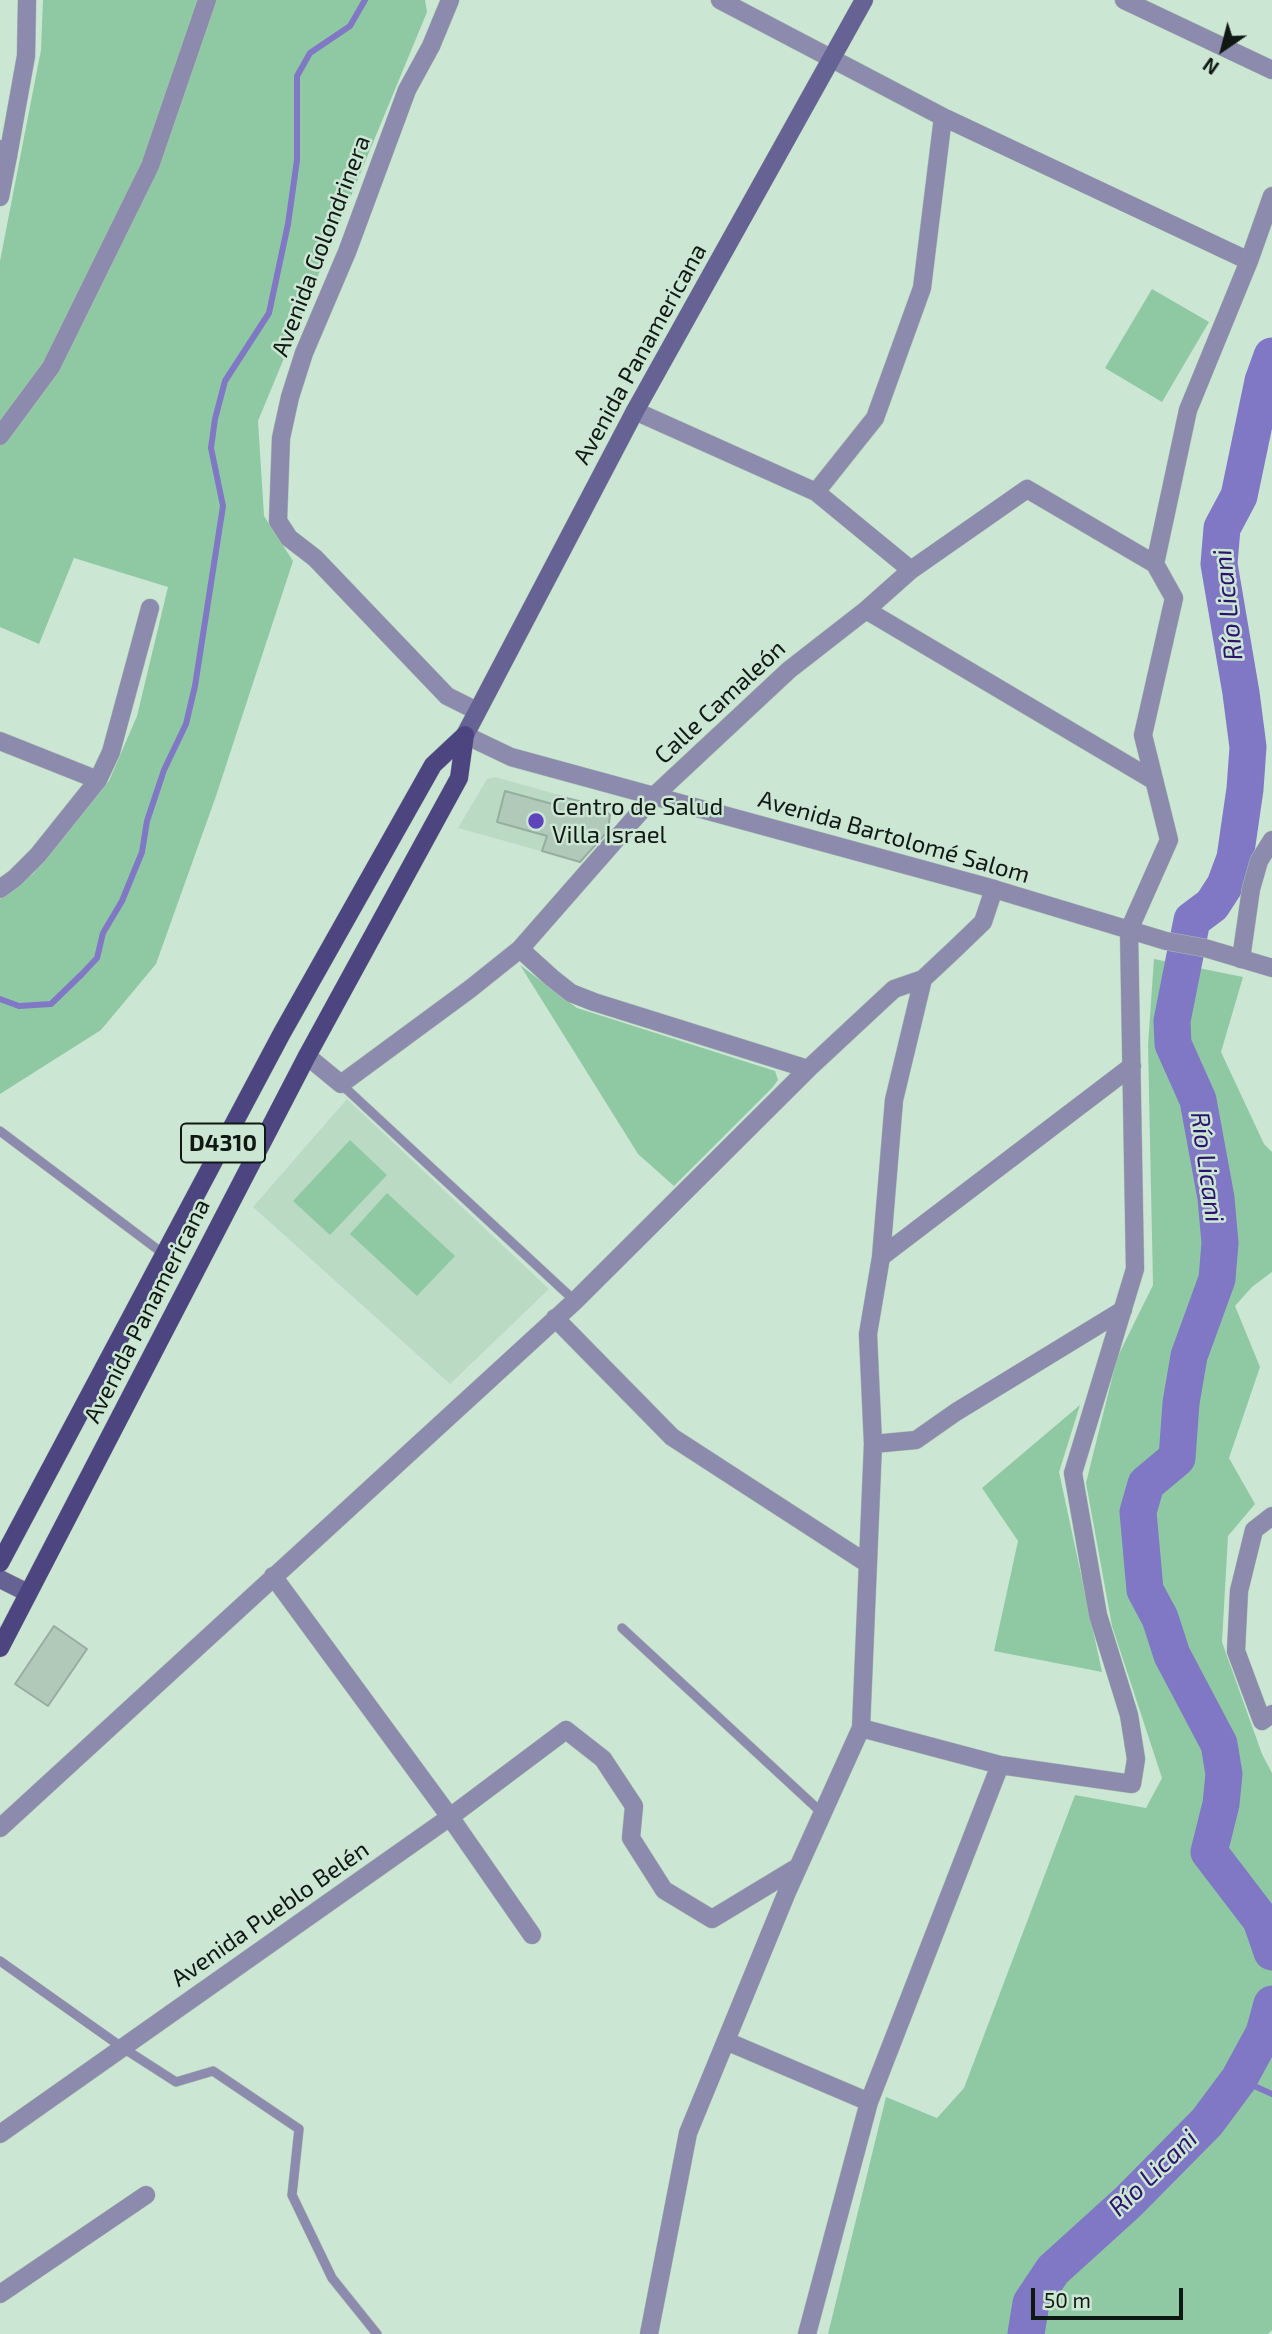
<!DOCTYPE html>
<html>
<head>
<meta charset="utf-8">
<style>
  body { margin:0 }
  #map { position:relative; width:1272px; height:2334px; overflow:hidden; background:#cce6d4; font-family:"Exo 2",sans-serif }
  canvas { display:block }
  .north { position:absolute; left:1188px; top:14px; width:70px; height:70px; -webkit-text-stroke:5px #cce6d4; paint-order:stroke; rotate:215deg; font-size:19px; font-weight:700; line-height:28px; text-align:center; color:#0f1812 }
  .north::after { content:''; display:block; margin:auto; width:24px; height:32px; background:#0f1812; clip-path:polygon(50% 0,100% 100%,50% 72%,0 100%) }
  .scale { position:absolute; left:1031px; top:2288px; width:152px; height:32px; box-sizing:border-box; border:4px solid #0f1812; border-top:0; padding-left:9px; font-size:21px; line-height:24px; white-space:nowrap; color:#0f1812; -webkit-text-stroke:5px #cce6d4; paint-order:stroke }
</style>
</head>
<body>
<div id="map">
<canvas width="1272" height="2334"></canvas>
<div class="north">N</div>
<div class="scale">50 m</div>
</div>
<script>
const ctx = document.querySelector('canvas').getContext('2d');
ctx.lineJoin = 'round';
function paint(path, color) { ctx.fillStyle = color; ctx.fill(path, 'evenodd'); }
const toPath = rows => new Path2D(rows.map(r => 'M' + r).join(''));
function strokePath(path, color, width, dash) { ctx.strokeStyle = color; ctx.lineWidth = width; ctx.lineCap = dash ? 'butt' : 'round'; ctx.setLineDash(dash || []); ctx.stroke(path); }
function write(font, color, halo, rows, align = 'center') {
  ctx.font = font + ' "Exo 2",sans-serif'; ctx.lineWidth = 5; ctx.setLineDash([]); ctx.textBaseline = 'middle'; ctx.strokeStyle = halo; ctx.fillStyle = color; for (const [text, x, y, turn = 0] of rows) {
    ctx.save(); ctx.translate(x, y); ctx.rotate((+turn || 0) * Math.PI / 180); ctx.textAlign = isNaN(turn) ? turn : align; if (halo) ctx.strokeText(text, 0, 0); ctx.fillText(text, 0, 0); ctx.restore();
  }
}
paint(toPath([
  [495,777,602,807,610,815,607,834,580,862,458,828,487,779],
  [347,1099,549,1289,450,1384,253,1207]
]), '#badac4');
paint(toPath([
  [43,0,425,0,427,12,258,421,264,516,293,561,216,796,156,964,101,1030,0,1094,0,899,33,874,109,781,137,716,168,587,74,558,39,644,0,627,0,261,41,50],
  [1152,289,1209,322,1162,402,1105,368],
  [1154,959,1243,977,1221,1052,1264,1144,1272,1152,1272,1272,1252,1287,1235,1306,1260,1367,1229,1458,1255,1504,1228,1536,1222,1642,1262,1754,1272,1773,1272,2330,1268,2334,828,2334,886,2097,937,2118,964,2088,1075,1795,1146,1808,1162,1778,1112,1626,1086,1483,1117,1358,1153,1285,1148,1045],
  [520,965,577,1008,775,1071,778,1080,772,1088,674,1186,638,1154],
  [350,1140,387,1175,330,1235,293,1201],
  [387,1193,455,1256,417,1296,350,1234],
  [1080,1405,1059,1472,1102,1672,994,1651,1018,1541,982,1488]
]), '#8fc9a4');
strokePath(toPath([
  [0,999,19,1006,51,1004,82,974,97,958,103,933,122,901,142,852,147,821,164,770,186,724,195,686,223,506,211,448,215,419,225,381,269,313,288,224,297,160,297,76,310,53,350,26,365,0],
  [1239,2079,1272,2094]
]), '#8078c4', 6);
strokePath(toPath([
  [1272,356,1263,381,1239,496,1222,528,1219,564,1241,693,1248,747,1245,789,1235,858,1225,885,1212,905,1192,920,1172,1021,1173,1044,1198,1100,1216,1198,1220,1243,1217,1279,1189,1356,1181,1403,1177,1458,1146,1484,1138,1512,1145,1590,1160,1618,1172,1655,1219,1744,1224,1774,1221,1804,1209,1852,1261,1920,1272,1952],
  [1026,2334,1031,2303,1053,2270,1128,2202,1207,2122,1239,2079,1264,2033,1272,2004]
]), '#8078c4', 37);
const building = toPath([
  [505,791,556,805,559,796,602,807,610,815,608,831,580,862,542,851,547,836,497,822,505,791],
  [54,1626,87,1649,48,1706,15,1684,54,1626]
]);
paint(building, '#b0c9b8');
strokePath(building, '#95ae9d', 2);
const service = toPath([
  [341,1084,575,1301],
  [0,1131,165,1255],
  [622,1628,822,1813],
  [0,1961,123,2048,176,2082,213,2071,299,2129,292,2195,332,2278,377,2334]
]);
const minor = toPath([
  [450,0,431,46,407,90,347,252,304,353,290,397,281,438,278,521,289,538,315,558,447,696,477,711],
  [720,0,943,117,1249,261],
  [1124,0,1272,70],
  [8,156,26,56,27,0],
  [635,411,816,492,911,570],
  [0,436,51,367,150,166,207,0],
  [816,492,875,418,922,288,943,117],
  [1155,564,1188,410,1249,261,1272,196],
  [866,610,1153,780],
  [0,741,98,780],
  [0,889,15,878,38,855,98,780,111,752,150,608],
  [520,949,552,978,571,993,594,1002,808,1069],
  [1241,959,1251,889,1259,861,1272,840],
  [307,1056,341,1084,470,989,520,949,654,796,789,670,866,610,911,570,1027,489,1155,564,1174,598,1143,735,1169,840,1129,930,1135,1269,1073,1473,1098,1615,1129,1715,1136,1759,1132,1784,1000,1765,861,1728],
  [881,1257,1132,1066],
  [555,1318,672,1437,868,1564],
  [873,1444,916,1440,956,1412,1123,1310],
  [1272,1516,1254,1530,1239,1591,1236,1651,1262,1721,1272,1714],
  [273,1576,450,1817,532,1935],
  [0,1828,575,1301,808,1069,894,989,923,979,955,949,983,922,994,889],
  [726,2041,869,2102],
  [0,2134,450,1817,566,1730,603,1759,634,1806,631,1838,664,1890,712,1919,798,1867],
  [0,2294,146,2195],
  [649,2334,688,2133,787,1892,861,1728,873,1444,868,1334,881,1257,894,1100,923,979],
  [807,2334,869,2102,1000,1765]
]);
const tertiary = toPath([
  [0,149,8,156,0,197],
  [465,735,511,757,994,889,1166,941,1205,948,1272,968]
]);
const secondary = toPath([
  [465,735,635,411,864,0],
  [0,1579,28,1593]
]);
const primary = toPath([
  [0,1563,282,1033,433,765,465,735],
  [0,1648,307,1056,459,778,465,735]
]);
strokePath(service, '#aac1b1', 10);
strokePath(minor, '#aac1b1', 19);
strokePath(tertiary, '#aac1b1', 19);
strokePath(secondary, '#aac1b1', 19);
strokePath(primary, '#aac1b1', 19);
strokePath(service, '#8d8bad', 9);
strokePath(minor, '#8d8bad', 18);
strokePath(tertiary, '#8d8bad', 18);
strokePath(secondary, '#666294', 18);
strokePath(primary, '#4c4580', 18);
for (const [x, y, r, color] of [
  [536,821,9,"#5d44bc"]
]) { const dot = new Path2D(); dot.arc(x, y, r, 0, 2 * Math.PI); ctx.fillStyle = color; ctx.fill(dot); strokePath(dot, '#cce6d4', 2.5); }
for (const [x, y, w] of [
  [223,1143,84]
]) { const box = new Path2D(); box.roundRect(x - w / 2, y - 19.5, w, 39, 5); ctx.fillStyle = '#cce6d4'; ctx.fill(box); strokePath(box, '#0f1812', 2); }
write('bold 23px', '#0f1812', null, [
  ["D4310",223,1143]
]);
write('24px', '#0f1812', '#cce6d4', [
  ["Avenida Golondrinera",321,246,-69],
  ["Avenida Panamericana",640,354,-61],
  ["Calle Camaleón",720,702,-43],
  ["Avenida Bartolomé Salom",894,837,16],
  ["Avenida Panamericana",147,1311,-63],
  ["Avenida Pueblo Belén",270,1914,-35]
]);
write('24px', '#0f1812', '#cce6d4', [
  ["Centro de Salud",552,807],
  ["Villa Israel",552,835]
], 'left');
write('italic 26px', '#2d136e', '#cce6d4', [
  ["Río Licani",1228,605,-96],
  ["Río Licani",1207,1167,82],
  ["Río Licani",1153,2173,-44]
]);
</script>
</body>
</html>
